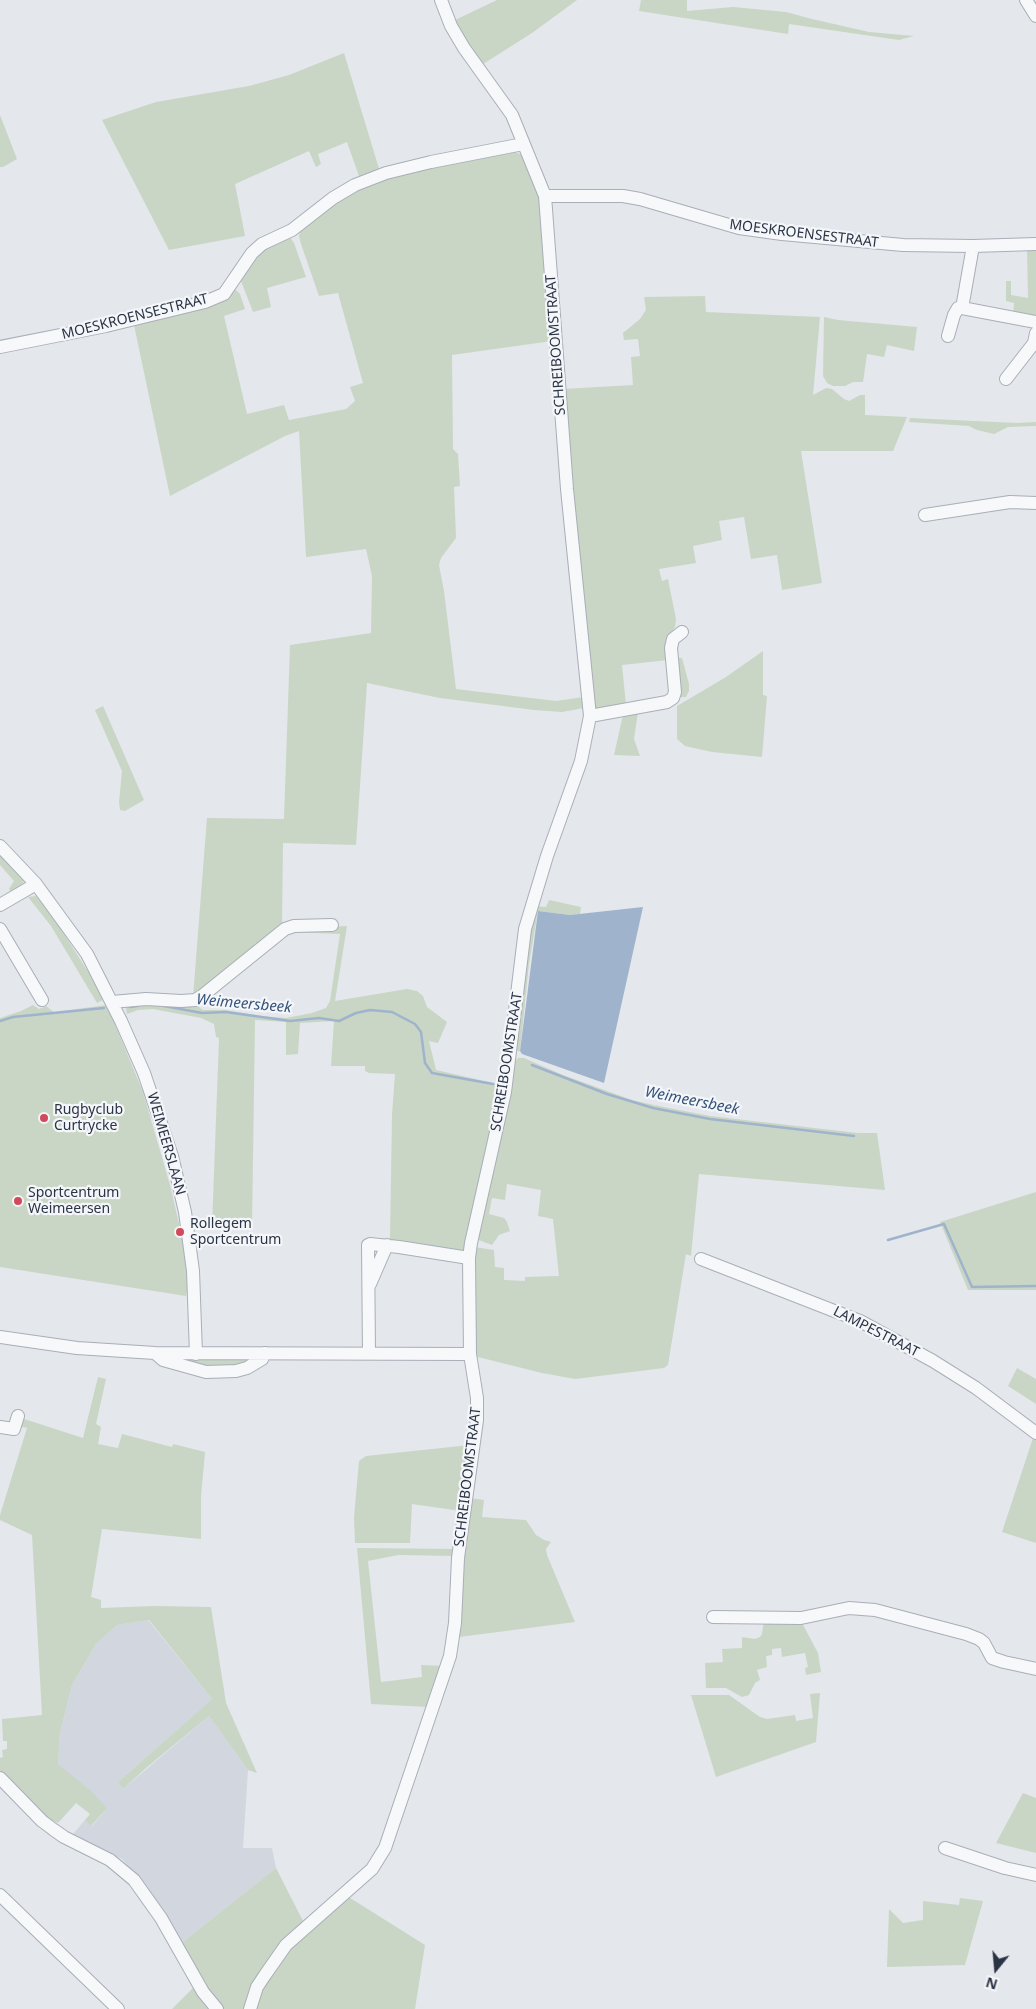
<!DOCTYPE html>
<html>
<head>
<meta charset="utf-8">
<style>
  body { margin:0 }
  #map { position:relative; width:1036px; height:2009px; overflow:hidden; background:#e4e7ec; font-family:"Noto Sans",sans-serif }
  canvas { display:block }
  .north { position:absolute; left:971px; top:1944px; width:50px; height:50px; -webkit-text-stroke:4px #f4f6f9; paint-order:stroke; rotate:197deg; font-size:14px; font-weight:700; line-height:20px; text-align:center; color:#2b3445 }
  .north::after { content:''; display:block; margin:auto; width:18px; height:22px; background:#2b3445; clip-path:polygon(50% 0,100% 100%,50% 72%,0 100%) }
</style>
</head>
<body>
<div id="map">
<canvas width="1036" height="2009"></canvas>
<div class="north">N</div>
</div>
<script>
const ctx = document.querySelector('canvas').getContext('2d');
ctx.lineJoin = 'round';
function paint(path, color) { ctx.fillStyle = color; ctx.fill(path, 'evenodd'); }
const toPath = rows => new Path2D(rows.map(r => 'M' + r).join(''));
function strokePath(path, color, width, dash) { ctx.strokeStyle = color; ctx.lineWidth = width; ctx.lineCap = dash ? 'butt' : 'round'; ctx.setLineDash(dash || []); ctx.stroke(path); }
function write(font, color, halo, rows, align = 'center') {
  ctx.font = font + ' "Noto Sans",sans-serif'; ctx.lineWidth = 4.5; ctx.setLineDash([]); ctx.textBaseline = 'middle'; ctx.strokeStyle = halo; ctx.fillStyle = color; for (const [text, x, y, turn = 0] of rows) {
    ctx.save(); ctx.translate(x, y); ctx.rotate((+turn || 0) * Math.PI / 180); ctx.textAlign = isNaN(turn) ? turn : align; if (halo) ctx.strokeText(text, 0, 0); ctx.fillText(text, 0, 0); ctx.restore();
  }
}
paint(toPath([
  [148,1620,212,1699,118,1782,123,1789,209,1716,248,1770,243,1848,272,1848,276,1868,179,1945,145,1888,122,1859,73,1834,85,1820,92,1826,107,1808,58,1764,60,1733,72,1685,96,1644,117,1625]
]), '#d2d6de');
paint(toPath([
  [497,0,577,0,532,33,480,66,453,21],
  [641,0,687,0,687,11,733,7,786,12,812,19,869,32,914,36,899,40,789,24,788,34,639,11],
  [344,53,380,172,360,179,347,142,318,154,321,164,316,167,309,151,235,184,245,236,169,250,102,120,156,102,249,86,289,75],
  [0,115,17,159,3,167,0,167],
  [516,152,525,157,539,191,552,341,452,355,453,449,458,454,460,486,454,487,456,538,441,558,439,565,444,591,456,689,556,701,584,697,584,708,562,712,534,710,440,698,367,683,356,845,283,843,282,927,193,997,207,818,284,819,290,645,371,633,372,576,366,549,306,557,299,431,285,436,170,496,134,325,236,290,240,294,245,309,224,316,247,414,284,405,289,420,346,409,355,401,350,387,363,383,338,293,319,296,301,244,299,236,301,229,346,196,387,176],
  [289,236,294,243,306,277,267,288,271,307,253,312,241,281,250,262,265,247],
  [1036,247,1036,319,1013,315,1014,303,1006,301,1006,281,1011,281,1011,295,1028,298,1027,248],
  [705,296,706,312,820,317,813,395,826,388,832,389,844,399,849,401,860,395,865,395,865,415,907,417,893,451,801,451,822,583,782,590,777,555,751,559,744,517,719,521,722,540,693,546,696,563,659,569,662,581,668,579,676,619,675,627,669,638,668,660,622,665,626,705,595,711,563,389,633,385,631,357,640,356,638,339,624,340,623,333,640,319,646,310,644,297],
  [824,317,838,320,917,327,914,351,887,345,884,357,867,354,863,382,853,382,845,386,833,386,827,383,823,376],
  [910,418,1017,423,1036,422,1036,426,1008,427,994,434,977,430,969,426,909,422],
  [763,651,763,695,767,696,762,757,712,752,685,746,677,739,677,706,726,677],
  [673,658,682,658,689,684,689,691,686,697,681,697,679,695],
  [103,706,144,800,125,811,120,810,119,802,122,771,95,710],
  [638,712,634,739,640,756,614,755,623,715],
  [0,854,24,879,23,885,12,894,9,889,14,881,0,865],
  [36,896,54,918,90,975,103,1000,97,1003,51,926,28,897],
  [549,900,581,907,580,914,570,915,538,911,529,964,520,1051,516,1051,529,929,536,906,546,907],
  [347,926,335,1001,407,989,417,991,423,996,427,1007,447,1022,438,1043,429,1041,436,1070,502,1085,465,1252,394,1243,390,1239,392,1115,395,1074,369,1073,365,1071,365,1066,331,1066,334,1021,300,1023,298,1054,286,1055,286,1022,255,1020,252,1228,212,1227,219,1038,216,1037,214,1024,201,1018,153,1009,138,1010,127,1014,126,1008,128,1004,197,1003,200,1008,203,1010,225,1010,261,1016,286,1018,312,1013,326,1008,330,1001,340,934,291,932,311,928],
  [33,1005,39,1009,46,1006,54,1012,107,1005,143,1092,170,1185,184,1245,188,1286,186,1296,0,1267,0,1018,21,1011],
  [518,1058,524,1058,563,1075,632,1100,654,1105,710,1116,858,1133,877,1133,885,1190,699,1174,691,1256,686,1254,668,1365,664,1368,575,1379,542,1373,474,1356,474,1247,494,1250,495,1267,504,1268,504,1280,525,1281,525,1277,559,1276,553,1219,538,1216,541,1190,507,1184,505,1200,492,1198,489,1214,504,1218,507,1222,510,1231,499,1235,492,1245,476,1239,515,1061],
  [1036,1192,1036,1290,968,1290,940,1222],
  [178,1359,249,1359,251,1361,216,1371],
  [1017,1368,1036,1379,1036,1404,1008,1386],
  [98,1377,106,1379,96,1424,101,1427,98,1444,118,1448,122,1434,172,1447,173,1444,205,1452,201,1496,201,1539,102,1529,91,1597,101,1600,101,1608,154,1606,211,1607,226,1703,257,1773,248,1770,209,1716,146,1768,123,1789,118,1782,212,1699,149,1620,117,1625,96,1644,72,1685,60,1733,58,1764,91,1791,107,1808,91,1826,85,1820,90,1814,76,1803,58,1823,41,1815,0,1773,0,1758,3,1757,2,1750,7,1749,7,1741,3,1741,2,1719,42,1715,32,1535,0,1520,0,1515,27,1428,19,1426,21,1418,83,1438],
  [1034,1435,1036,1436,1036,1543,1002,1532],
  [470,1445,461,1511,412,1504,410,1543,355,1543,354,1517,359,1461,366,1456],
  [469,1498,484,1500,482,1517,526,1520,536,1535,544,1540,551,1542,546,1549,547,1555,575,1622,459,1637,460,1585],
  [357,1548,456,1549,455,1556,398,1555,368,1561,381,1682,422,1677,421,1665,445,1666,428,1707,371,1704],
  [764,1619,801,1621,818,1653,821,1672,806,1675,805,1668,808,1667,805,1653,782,1657,781,1648,772,1649,772,1655,766,1656,767,1667,757,1670,760,1680,755,1683,749,1695,742,1697,726,1688,706,1688,705,1663,723,1662,722,1649,742,1648,742,1637,755,1639,760,1637,762,1634],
  [820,1693,816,1742,716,1777,691,1695,729,1695,760,1717,767,1719,795,1715,796,1721,813,1718,810,1694],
  [1023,1793,1036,1798,1036,1853,996,1843],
  [276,1868,304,1923,245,2009,220,2009,179,1945],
  [347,1896,425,1945,415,2009,252,2009,276,1963],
  [960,1898,983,1901,965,1965,887,1967,889,1909,903,1923,923,1920,923,1901,959,1905],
  [195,1986,214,2009,172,2009]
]), '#c9d6c5');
paint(toPath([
  [643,907,604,1083,522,1054,520,1051,538,911,570,915]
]), '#9fb4cc');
strokePath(toPath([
  [164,1006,202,1013,226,1012,290,1021,319,1018,339,1021,356,1013,370,1010,392,1012,415,1024,421,1032,425,1063,432,1073,493,1084],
  [130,1007,137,1006],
  [0,1021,13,1017,104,1008],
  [532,1065,607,1094,653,1108,710,1119,854,1136],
  [888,1240,944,1224,972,1287,1036,1286]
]), '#9fb4cc', 2.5);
const minor = toPath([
  [1026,0,1036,16],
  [545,196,623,196,640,199,739,228,782,234,903,245,973,246,1036,244],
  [973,246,962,308,1036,322],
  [948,336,954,315,958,308,962,308],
  [0,347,106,326,205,302,224,294,252,253,262,244,292,230,333,198,355,185,386,173,431,162,523,144],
  [1006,379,1034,343,1036,333],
  [925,515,1010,502,1036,503],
  [590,716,667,702,673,698,675,692,671,648,673,639,682,632],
  [0,846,36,884,87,954,121,1021,144,1073,172,1156,185,1212,193,1271,196,1354],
  [0,905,36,884],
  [0,929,42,1000],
  [112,1002,146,999,181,1001,195,1000,202,996,285,929,294,926,332,925],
  [701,1259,860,1321,933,1361,976,1388,1036,1433],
  [370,1284,387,1245],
  [0,1337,77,1348,155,1353,470,1354],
  [155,1353,163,1360,206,1372,236,1371,247,1368,262,1359,265,1353],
  [369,1353,368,1245,370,1244,399,1247,469,1258],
  [0,1427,14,1429,18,1416],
  [713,1617,801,1618,849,1608,875,1610,966,1634,979,1639,984,1643,992,1658,1004,1662,1036,1669],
  [0,1778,42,1821,54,1830,64,1837,110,1860,134,1880,161,1918,203,1992,217,2009],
  [945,1848,1005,1868,1036,1875],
  [0,1895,118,2009],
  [250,2009,257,1987,265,1975,286,1945,372,1869,385,1848,450,1656,455,1623,458,1558,477,1420,477,1398,470,1354,469,1258,471,1243,505,1092,525,929,547,856,581,761,590,716,567,489,545,196,512,115,464,48,451,26,441,0]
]);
strokePath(minor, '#a9aeb7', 14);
strokePath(minor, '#f7f8fa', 12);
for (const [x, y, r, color] of [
  [44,1118,5,"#d1495b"],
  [18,1201,5,"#d1495b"],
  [180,1232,5,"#d1495b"]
]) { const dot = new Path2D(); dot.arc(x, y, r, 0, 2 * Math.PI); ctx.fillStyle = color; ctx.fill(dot); strokePath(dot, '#f4f6f9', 2); }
write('14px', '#2b3445', '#f4f6f9', [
  ["MOESKROENSESTRAAT",804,234,7],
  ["MOESKROENSESTRAAT",135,317,-14],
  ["SCHREIBOOMSTRAAT",556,345,-94],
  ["SCHREIBOOMSTRAAT",507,1062,-81],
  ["WEIMEERSLAAN",166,1144,74],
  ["LAMPESTRAAT",876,1332,27],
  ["SCHREIBOOMSTRAAT",468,1477,-83]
]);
write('14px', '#2b3445', '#f4f6f9', [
  ["Rugbyclub",54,1110],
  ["Curtrycke",54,1126],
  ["Sportcentrum",28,1193],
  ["Weimeersen",28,1209],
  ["Rollegem",190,1224],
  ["Sportcentrum",190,1240]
], 'left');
write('italic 15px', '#34527a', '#f4f6f9', [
  ["Weimeersbeek",244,1004,5],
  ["Weimeersbeek",692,1101,11]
]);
</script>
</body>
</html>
